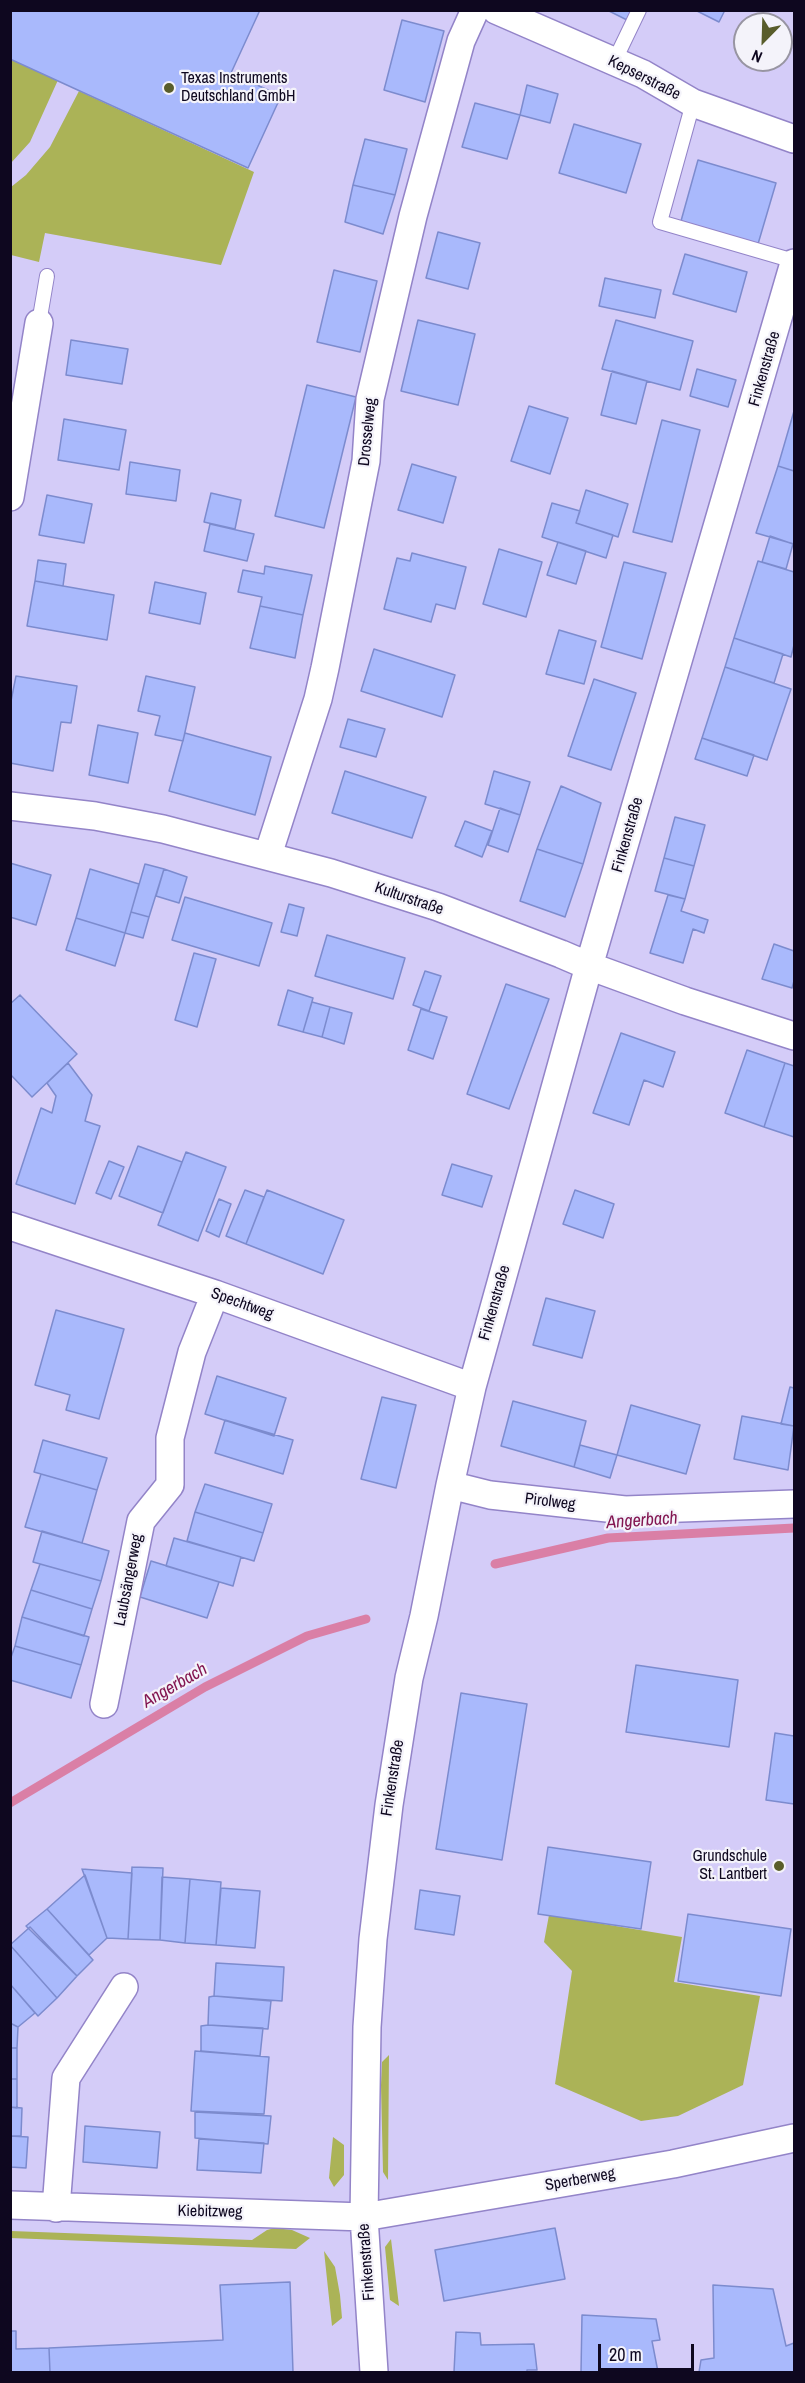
<!DOCTYPE html>
<html>
<head>
<meta charset="utf-8">
<style>
  body { margin:0 }
  #map { position:relative; width:805px; height:2383px; overflow:hidden; background:#d4ccf8; font-family:"Archivo Narrow",sans-serif }
  canvas { display:block }
  .frame { position:absolute; inset:0; border:12px solid #0e071f; pointer-events:none }
  .north { position:absolute; left:733px; top:12px; width:60px; height:60px; box-sizing:border-box; background:#f4f3fa; border:2px solid #9895a2; border-radius:50%; rotate:203deg; font-size:16px; font-weight:700; line-height:24px; text-align:center; color:#0e071f }
  .north::after { content:''; display:block; margin:auto; width:21px; height:27px; background:#595d2b; clip-path:polygon(50% 0,100% 100%,50% 72%,0 100%) }
  .scale { position:absolute; left:598px; top:2344px; width:96px; height:27px; box-sizing:border-box; border:3px solid #0e071f; border-top:0; padding-left:8px; font-size:18px; line-height:21px; white-space:nowrap; color:#0e071f; -webkit-text-stroke:4px #f4f3fa; paint-order:stroke }
</style>
</head>
<body>
<div id="map">
<canvas width="805" height="2383"></canvas>
<div class="frame"></div>
<div class="north">N</div>
<div class="scale">20 m</div>
</div>
<script>
const ctx = document.querySelector('canvas').getContext('2d');
ctx.lineJoin = 'round';
function paint(path, color) { ctx.fillStyle = color; ctx.fill(path, 'evenodd'); }
const toPath = rows => new Path2D(rows.map(r => 'M' + r).join(''));
function strokePath(path, color, width, dash) { ctx.strokeStyle = color; ctx.lineWidth = width; ctx.lineCap = dash ? 'butt' : 'round'; ctx.setLineDash(dash || []); ctx.stroke(path); }
function write(font, color, halo, rows, align = 'center') {
  ctx.font = font + ' "Archivo Narrow",sans-serif'; ctx.lineWidth = 4.5; ctx.setLineDash([]); ctx.textBaseline = 'middle'; ctx.strokeStyle = halo; ctx.fillStyle = color; for (const [text, x, y, turn = 0] of rows) {
    ctx.save(); ctx.translate(x, y); ctx.rotate((+turn || 0) * Math.PI / 180); ctx.textAlign = isNaN(turn) ? turn : align; if (halo) ctx.strokeText(text, 0, 0); ctx.fillText(text, 0, 0); ctx.restore();
  }
}
paint(toPath([
  [11,59,58,80,30,142,11,163],
  [79,91,254,172,221,265,45,233,39,262,11,255,11,187,26,175,50,147],
  [549,1915,682,1937,674,1982,760,1996,743,2085,678,2116,641,2121,555,2084,572,1971,544,1942],
  [389,2055,388,2180,383,2172,381,2085,382,2062],
  [333,2137,344,2145,344,2175,334,2187,329,2178],
  [275,2228,292,2230,310,2238,296,2249,10,2238,11,2231,252,2240,267,2230],
  [391,2239,399,2306,390,2300,385,2247],
  [324,2251,335,2267,340,2295,342,2318,332,2326]
]), '#abb357');
strokePath(toPath([
  [495,1564,608,1538,794,1528],
  [10,1803,205,1687,307,1636,366,1619]
]), '#da7fa6', 9);
const building = toPath([
  [10,10,260,10,231,73,281,96,248,168,10,59,10,10],
  [607,10,634,10,629,21,607,10],
  [695,10,725,10,719,22,695,10],
  [402,20,444,31,425,102,384,90,402,20],
  [527,85,558,94,550,123,520,115,527,85],
  [475,103,520,115,507,159,462,147,475,103],
  [574,124,641,144,626,193,559,173,574,124],
  [365,139,407,149,395,195,353,185,365,139],
  [698,160,776,183,758,244,681,221,698,160],
  [353,185,395,195,383,234,345,222,353,185],
  [438,232,480,243,468,289,426,278,438,232],
  [685,254,747,272,736,312,673,294,685,254],
  [334,270,377,281,360,352,317,342,334,270],
  [605,278,661,290,655,318,599,306,605,278],
  [418,320,475,334,458,405,401,391,418,320],
  [616,320,693,341,680,390,602,369,616,320],
  [71,340,128,349,122,384,66,375,71,340],
  [697,369,736,380,728,407,690,396,697,369],
  [612,371,647,381,636,424,601,415,612,371],
  [307,385,356,397,324,528,275,516,307,385],
  [529,406,568,418,550,474,511,461,529,406],
  [794,411,794,471,778,466,794,411],
  [64,419,126,430,119,470,58,460,64,419],
  [662,420,700,430,672,542,633,532,662,420],
  [130,462,180,470,176,501,126,494,130,462],
  [412,464,456,477,443,523,398,510,412,464],
  [778,466,794,471,794,544,756,533,778,466],
  [586,490,628,504,618,537,576,523,586,490],
  [211,493,241,500,235,529,204,522,211,493],
  [47,495,92,504,84,543,39,535,47,495],
  [552,503,580,511,576,523,613,535,606,558,542,537,552,503],
  [210,524,254,534,247,561,204,551,210,524],
  [770,536,793,544,786,569,762,562,770,536],
  [558,542,586,551,576,584,547,575,558,542],
  [499,549,542,562,526,617,483,604,499,549],
  [412,553,466,567,455,609,436,604,431,622,384,609,397,558,410,561,412,553],
  [38,560,66,564,63,586,35,581,38,560],
  [758,561,794,572,794,645,791,657,734,638,758,561],
  [624,562,666,573,642,659,601,647,624,562],
  [265,566,312,575,303,615,260,606,262,597,238,592,243,570,264,574,265,566],
  [35,581,114,595,107,640,27,626,35,581],
  [155,582,206,593,200,624,149,613,155,582],
  [260,606,303,615,295,658,250,648,260,606],
  [559,630,596,641,584,684,546,674,559,630],
  [734,638,783,654,774,683,725,667,734,638],
  [374,649,455,675,442,717,361,691,374,649],
  [725,667,791,689,767,760,702,738,725,667],
  [16,676,77,686,71,723,61,722,53,771,10,763,10,706,16,676],
  [146,676,195,687,183,741,155,735,160,716,138,711,146,676],
  [594,679,636,693,611,770,568,756,594,679],
  [348,719,385,729,376,757,340,747,348,719],
  [98,725,138,733,128,783,89,775,98,725],
  [185,733,271,757,255,815,169,791,185,733],
  [702,738,754,755,747,776,695,759,702,738],
  [345,771,426,797,412,838,332,813,345,771],
  [494,771,530,782,520,815,485,804,494,771],
  [561,786,601,803,583,864,537,849,561,786],
  [500,808,520,815,508,852,488,845,500,808],
  [675,817,705,825,694,866,664,858,675,817],
  [465,821,492,831,482,857,455,846,465,821],
  [537,849,583,864,565,917,520,901,537,849],
  [664,858,694,866,685,899,655,891,664,858],
  [10,863,51,875,36,925,10,917,10,863],
  [145,864,164,869,149,917,131,912,145,864],
  [90,869,139,884,125,933,76,918,90,869],
  [164,869,187,877,179,903,156,896,164,869],
  [668,895,685,899,681,911,708,920,704,933,693,929,683,963,650,953,668,895],
  [185,897,272,923,259,966,172,940,185,897],
  [289,904,304,908,297,936,281,932,289,904],
  [131,912,149,917,143,938,125,933,131,912],
  [76,918,125,933,115,966,66,950,76,918],
  [327,935,405,958,393,999,315,976,327,935],
  [774,944,794,951,794,981,792,988,762,979,774,944],
  [194,953,216,959,197,1027,175,1020,194,953],
  [425,971,441,976,429,1011,413,1005,425,971],
  [506,984,549,999,509,1109,467,1094,506,984],
  [288,990,313,998,303,1032,278,1025,288,990],
  [20,995,77,1054,32,1097,10,1074,10,1004,20,995],
  [312,1002,330,1007,322,1037,303,1032,312,1002],
  [330,1007,352,1013,344,1044,322,1037,330,1007],
  [421,1009,447,1017,433,1059,408,1050,421,1009],
  [621,1033,675,1052,663,1087,644,1080,629,1125,593,1113,621,1033],
  [747,1050,785,1063,764,1127,725,1113,747,1050],
  [68,1063,92,1095,85,1121,100,1126,75,1204,16,1184,41,1108,52,1113,56,1096,47,1083,68,1063],
  [785,1063,794,1066,794,1137,764,1127,785,1063],
  [138,1146,182,1162,163,1213,119,1196,138,1146],
  [186,1152,226,1167,198,1241,158,1225,186,1152],
  [109,1161,124,1167,111,1199,96,1193,109,1161],
  [452,1164,492,1176,482,1207,442,1195,452,1164],
  [245,1190,264,1197,246,1244,226,1236,245,1190],
  [267,1190,344,1220,323,1274,246,1244,267,1190],
  [575,1190,614,1204,603,1238,563,1224,575,1190],
  [219,1199,231,1204,219,1237,206,1231,219,1199],
  [546,1298,595,1311,582,1358,533,1345,546,1298],
  [56,1310,124,1329,99,1419,66,1410,70,1395,35,1385,56,1310],
  [217,1376,286,1398,274,1436,205,1414,217,1376],
  [790,1387,794,1388,794,1426,781,1424,790,1387],
  [382,1397,416,1405,396,1488,361,1479,382,1397],
  [513,1401,586,1421,574,1467,501,1446,513,1401],
  [631,1405,700,1425,686,1474,617,1455,631,1405],
  [742,1416,794,1426,788,1470,734,1459,742,1416],
  [225,1420,293,1440,283,1474,215,1453,225,1420],
  [43,1440,107,1458,97,1490,34,1472,43,1440],
  [580,1445,617,1455,610,1478,574,1467,580,1445],
  [41,1474,97,1490,82,1543,25,1527,41,1474],
  [205,1484,272,1504,263,1533,195,1512,205,1484],
  [195,1512,263,1533,254,1561,187,1541,195,1512],
  [42,1531,109,1551,101,1581,33,1562,42,1531],
  [174,1538,241,1557,233,1586,166,1566,174,1538],
  [151,1561,219,1582,207,1618,140,1597,151,1561],
  [40,1564,101,1581,92,1609,31,1590,40,1564],
  [31,1590,92,1609,84,1636,22,1617,31,1590],
  [22,1617,89,1637,81,1665,15,1646,22,1617],
  [15,1646,81,1665,71,1698,10,1680,10,1660,15,1646],
  [636,1665,738,1680,729,1747,626,1732,636,1665],
  [461,1693,527,1704,502,1860,436,1849,461,1693],
  [775,1733,794,1736,794,1804,766,1800,775,1733],
  [548,1847,651,1862,641,1929,538,1914,548,1847],
  [132,1867,163,1868,160,1940,128,1939,132,1867],
  [82,1869,132,1873,128,1939,107,1938,82,1869],
  [85,1875,107,1938,89,1955,47,1909,85,1875],
  [162,1877,190,1879,185,1943,160,1940,162,1877],
  [190,1879,221,1882,216,1945,185,1943,190,1879],
  [221,1888,260,1891,255,1948,216,1945,221,1888],
  [420,1890,460,1896,454,1935,415,1929,420,1890],
  [47,1909,93,1960,77,1976,26,1926,47,1909],
  [688,1914,791,1929,781,1996,678,1981,688,1914],
  [30,1927,77,1976,57,1998,10,1945,30,1927],
  [10,1945,57,1998,38,2016,10,1984,10,1945],
  [216,1963,284,1967,282,2001,214,1996,216,1963],
  [10,1984,35,2013,18,2027,10,2023,10,1984],
  [214,1996,271,2001,268,2029,208,2025,209,1997,214,1996],
  [10,2023,18,2027,17,2048,10,2048,10,2023],
  [208,2025,263,2028,260,2056,201,2051,201,2026,208,2025],
  [10,2048,17,2048,17,2079,10,2079,10,2048],
  [195,2051,269,2057,264,2114,191,2111,195,2051],
  [10,2079,17,2079,17,2108,10,2107,10,2079],
  [10,2107,22,2108,21,2136,10,2136,10,2107],
  [195,2112,271,2116,268,2144,195,2138,195,2112],
  [85,2126,160,2132,157,2168,83,2162,85,2126],
  [10,2136,28,2137,26,2168,10,2167,10,2136],
  [199,2139,264,2143,261,2173,197,2170,199,2139],
  [555,2228,565,2279,444,2301,435,2250,555,2228],
  [290,2282,293,2372,50,2372,49,2348,223,2340,220,2285,290,2282],
  [713,2285,773,2289,786,2346,794,2343,794,2372,699,2372,701,2360,714,2358,713,2285],
  [582,2315,656,2319,660,2340,652,2341,658,2372,581,2372,582,2315],
  [10,2331,16,2331,16,2349,49,2348,50,2372,10,2372,10,2331],
  [456,2332,480,2333,481,2345,534,2344,537,2370,527,2370,527,2372,454,2372,456,2332]
]);
paint(building, '#a9b9fc');
strokePath(building, '#7c8bce', 1.5);
const lane = toPath([
  [614,62,639,10],
  [693,103,660,222,794,261],
  [39,323,47,276]
]);
const street = toPath([
  [496,10,643,74,693,103,794,139],
  [10,497,39,323],
  [10,806,95,816,163,829,331,873,438,907,561,954,589,966,685,1001,794,1036],
  [268,855,318,699,325,668,366,461,370,399,413,216,461,41,475,10],
  [10,1226,215,1294,472,1387],
  [450,1485,490,1495,625,1510,794,1504],
  [104,1704,141,1521,170,1485,170,1438,192,1352,215,1294],
  [10,2205,364,2217,673,2164,794,2138],
  [56,2208,66,2078,124,1987],
  [374,2372,364,2217,367,2027,373,1939,389,1805,409,1678,424,1616,450,1485,472,1387,589,966,794,263]
]);
strokePath(lane, '#9384c8', 16);
strokePath(street, '#9384c8', 30);
strokePath(lane, '#fff', 14);
strokePath(street, '#fff', 27);
for (const [x, y, r, color] of [
  [169,88,6,"#595d2b"],
  [779,1866,6,"#595d2b"]
]) { const dot = new Path2D(); dot.arc(x, y, r, 0, 2 * Math.PI); ctx.fillStyle = color; ctx.fill(dot); strokePath(dot, '#f4f3fa', 2); }
write('16px', '#0e071f', '#f4f3fa', [
  ["Kepserstraße",644,78,27],
  ["Finkenstraße",765,369,-74],
  ["Drosselweg",368,432,-84],
  ["Finkenstraße",628,835,-74],
  ["Kulturstraße",409,899,19],
  ["Finkenstraße",495,1303,-74],
  ["Spechtweg",242,1304,20],
  ["Pirolweg",550,1502,7],
  ["Laubsängerweg",129,1580,-79],
  ["Finkenstraße",393,1778,-81],
  ["Sperberweg",580,2180,-10],
  ["Kiebitzweg",210,2212,1],
  ["Finkenstraße",367,2262,-94]
]);
write('16px', '#0e071f', '#f4f3fa', [
  ["Texas Instruments",181,79],
  ["Deutschland GmbH",181,97],
  ["Grundschule",767,1857,"right"],
  ["St. Lantbert",767,1875,"right"]
], 'left');
write('italic 18px', '#831651', '#f4f3fa', [
  ["Angerbach",642,1521,-4],
  ["Angerbach",175,1686,-30]
]);
</script>
</body>
</html>
